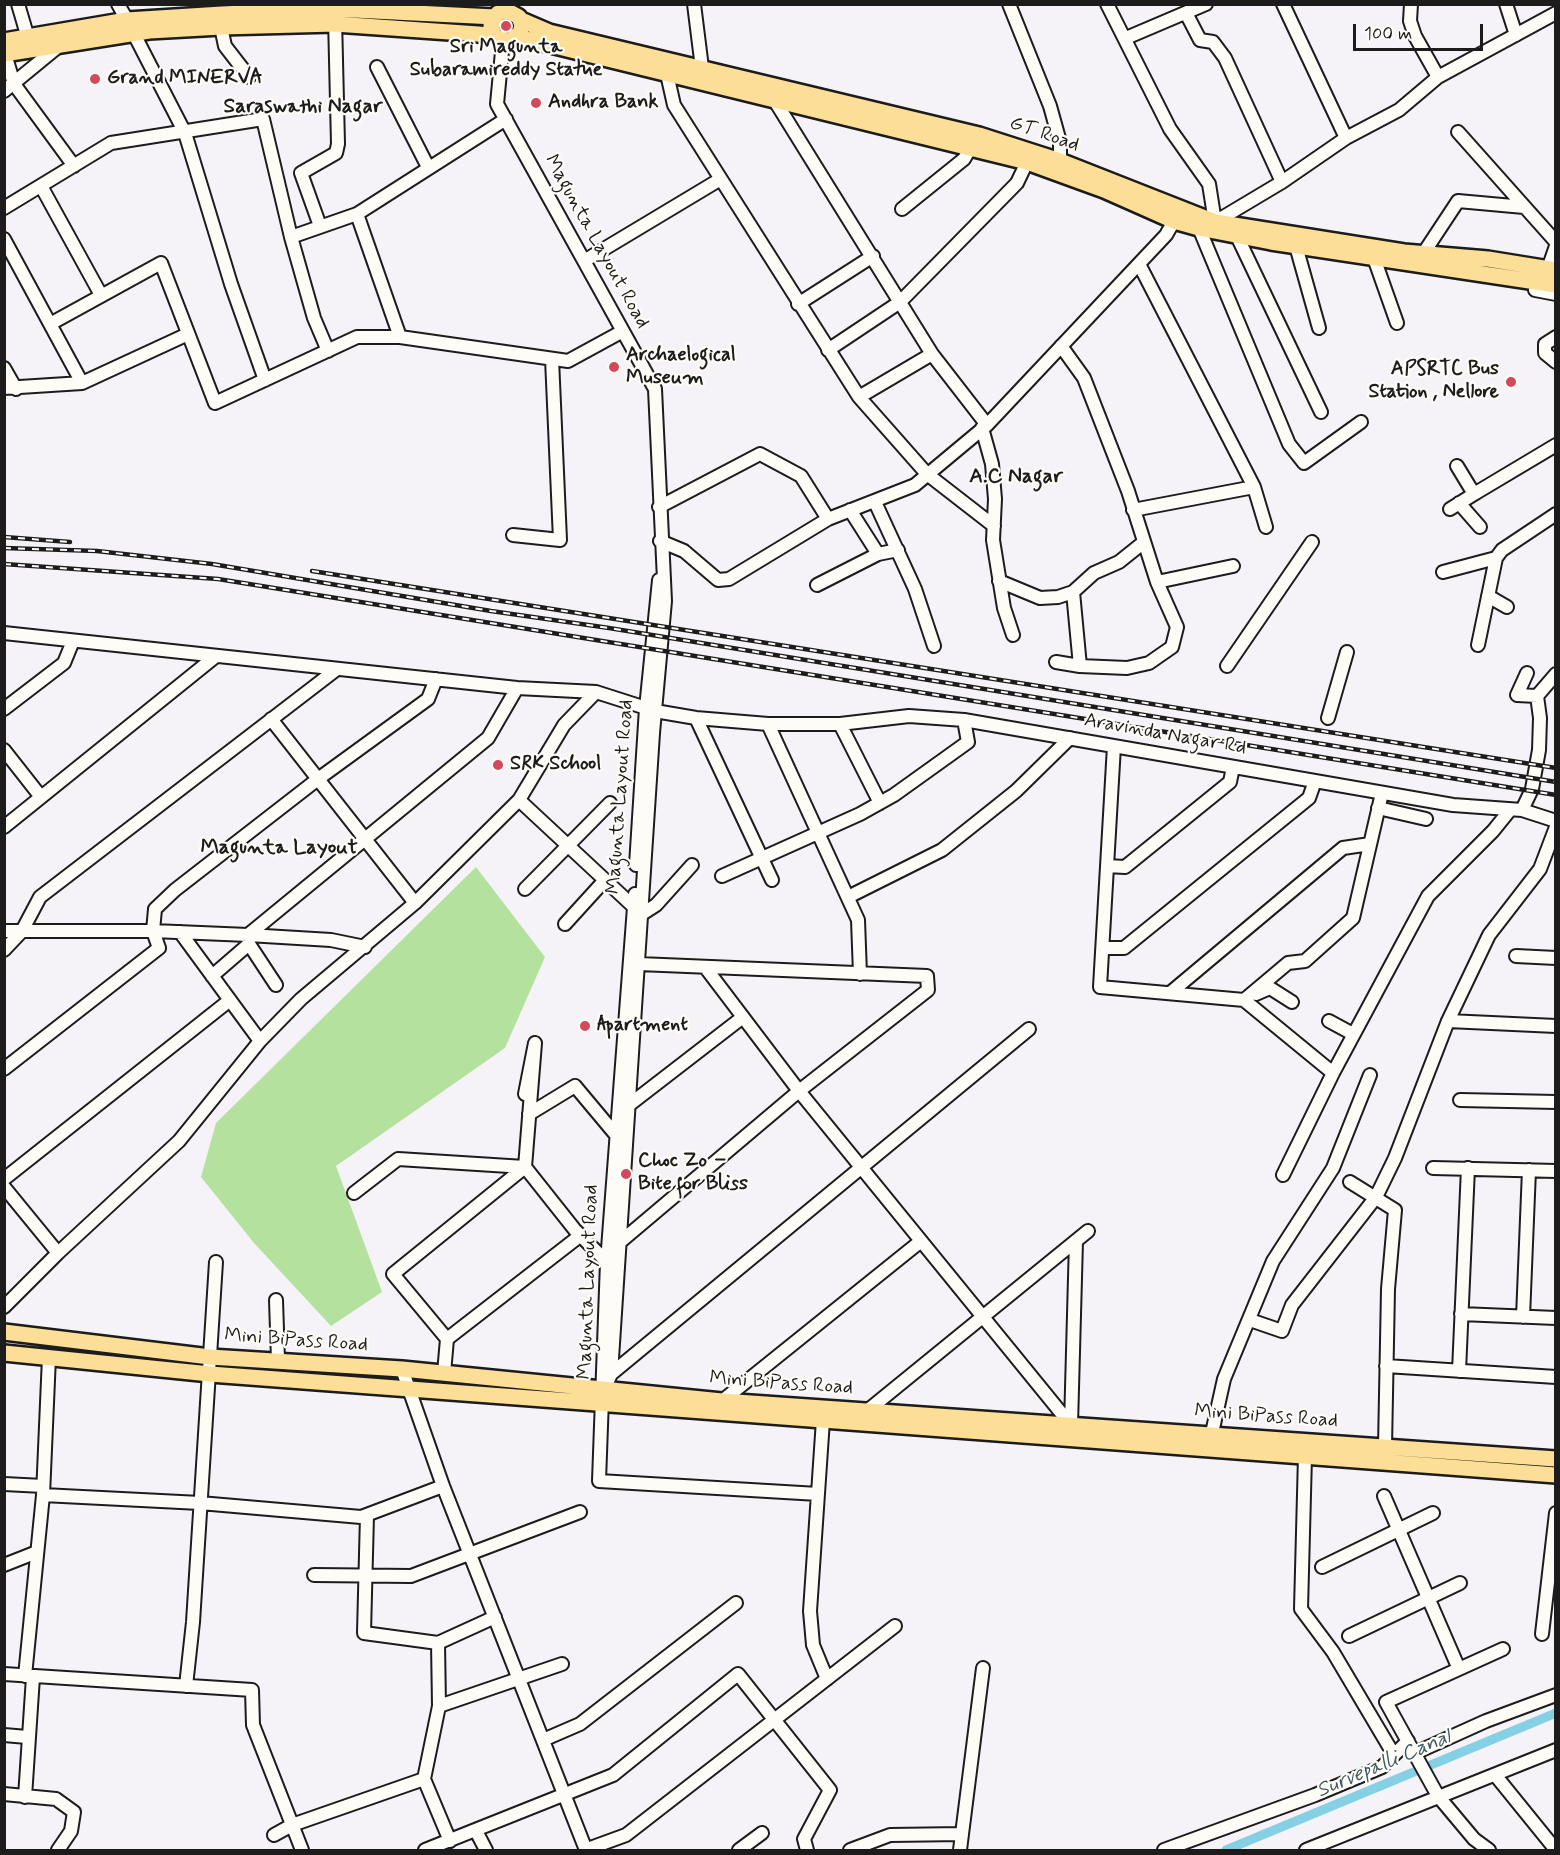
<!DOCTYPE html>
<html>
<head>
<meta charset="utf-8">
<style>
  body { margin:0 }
  #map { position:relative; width:1560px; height:1855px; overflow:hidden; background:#f5f3f7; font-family:Mynerve,sans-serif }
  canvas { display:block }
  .frame { position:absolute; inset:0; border:6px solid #1c1c1c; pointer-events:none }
  .scale { position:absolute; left:1353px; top:24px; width:130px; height:27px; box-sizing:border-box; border:3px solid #1c1c1c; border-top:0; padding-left:8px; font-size:18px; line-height:21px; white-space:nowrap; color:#1c1c1c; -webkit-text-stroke:4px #fdfcf7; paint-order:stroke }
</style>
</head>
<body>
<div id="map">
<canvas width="1560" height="1855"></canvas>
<div class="frame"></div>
<div class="scale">100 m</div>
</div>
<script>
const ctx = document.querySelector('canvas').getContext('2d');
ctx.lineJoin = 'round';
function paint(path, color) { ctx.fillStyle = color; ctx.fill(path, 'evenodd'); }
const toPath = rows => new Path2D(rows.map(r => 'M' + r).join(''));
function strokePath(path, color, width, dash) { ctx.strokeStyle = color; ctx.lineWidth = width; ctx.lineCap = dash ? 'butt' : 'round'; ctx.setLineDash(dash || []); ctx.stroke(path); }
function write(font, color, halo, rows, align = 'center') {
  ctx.font = font + ' Mynerve,sans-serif'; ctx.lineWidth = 4.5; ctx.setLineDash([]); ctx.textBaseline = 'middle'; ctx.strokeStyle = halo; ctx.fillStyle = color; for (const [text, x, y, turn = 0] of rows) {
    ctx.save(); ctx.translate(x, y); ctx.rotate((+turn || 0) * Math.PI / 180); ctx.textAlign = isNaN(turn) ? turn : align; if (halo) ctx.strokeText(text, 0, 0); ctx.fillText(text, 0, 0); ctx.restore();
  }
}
paint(toPath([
  [476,867,545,957,505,1048,336,1166,382,1292,331,1326,254,1243,201,1177,216,1123]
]), '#b5e19e');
strokePath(toPath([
  [1226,1850,1556,1713]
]), '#86d0e6', 9);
const minor = toPath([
  [18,4,28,38],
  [118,4,127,20],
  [694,4,702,68,701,75],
  [1009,4,1050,106,1060,142,1060,161],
  [1107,4,1170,129,1209,184,1215,222,1282,182,1346,138,1399,110,1438,77,1556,13],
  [1283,4,1346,138],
  [1411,4,1410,21,1415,36,1438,77],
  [1506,4,1516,35],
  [1186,13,1200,40,1213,42,1225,58,1282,182],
  [221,27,225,46,249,77],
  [134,34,185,133,231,284,265,380],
  [1126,38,1206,4],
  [503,41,497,104,655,389,665,601,653,733,611,1374,604,1390],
  [5,54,14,84,74,166],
  [377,67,428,167],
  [667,74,674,105,859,397,927,474,994,526],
  [4,91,60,45],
  [775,101,932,354,987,425],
  [1458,132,1556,242],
  [41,186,101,295],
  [4,208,111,143,263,119,291,237,314,318,328,351],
  [902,209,964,159,971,147],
  [357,214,400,337],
  [320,226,301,173,336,153,338,144,335,18],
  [1199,228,1289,444,1304,463,1361,422],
  [1237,236,1321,412],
  [291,237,357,214,506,119],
  [4,239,82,383],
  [1296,246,1319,328],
  [1423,254,1458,201,1524,207],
  [1374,258,1397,323],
  [584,261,719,180],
  [1139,264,1254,487,1266,527],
  [1548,269,1556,246],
  [1535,290,1556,294],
  [798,304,873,256],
  [50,324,161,263,215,403,357,337,400,337,568,361,623,331],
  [1556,337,1545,344,1545,353,1556,362],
  [1061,346,1084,378,1128,491,1157,582,1177,627,1172,647,1149,663,1127,668,1080,666,1073,592],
  [828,350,900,302,1017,183,1027,162],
  [4,368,16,389],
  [4,388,82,383,188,334],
  [859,397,932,354],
  [982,428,992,464,995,499,993,540,1004,608,1013,635],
  [1457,466,1474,494,1556,445],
  [875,502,915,589,934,646],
  [1459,503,1480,527],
  [659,507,760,454,801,476,828,519],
  [1450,509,1479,491],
  [850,510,878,554],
  [1133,510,1254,487],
  [513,535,560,540,552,359],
  [660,541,684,551,718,580,729,579,828,519,915,485,987,425,1166,235,1174,221],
  [1443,572,1496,558],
  [999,581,1040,598,1058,597,1073,592,1094,573,1119,562,1144,542],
  [1157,582,1233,566],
  [817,585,878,554,898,550],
  [1488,596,1507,607],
  [4,633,517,688,596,692,646,708],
  [1478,645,1496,558,1502,550,1556,514],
  [1056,662,1080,666],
  [1227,666,1312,542],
  [1527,673,1517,695,1537,696],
  [4,709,64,663,73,641],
  [655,711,696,718,768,724,840,724,909,716,964,720,1453,805,1522,810,1532,789,1539,750,1540,718,1537,696,1556,674],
  [696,718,772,880],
  [1328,718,1347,652],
  [271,719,415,903],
  [768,724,858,920,860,974],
  [840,724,880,803],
  [1114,746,1100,987,1244,1000,1333,1073],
  [4,750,41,797],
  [519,800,634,907],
  [1378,808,1426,819],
  [1522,810,1556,821],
  [4,827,216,656],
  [636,865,646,708,659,580],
  [1107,866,1125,867,1230,782,1233,767],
  [722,876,860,814,894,795,968,742,964,720],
  [525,889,610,803],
  [635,894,607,1262,599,1481,818,1494],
  [848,897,942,850,1016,791,1070,738],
  [642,914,656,905,692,865],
  [565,924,605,880],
  [4,931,153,931,248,935,331,940,365,947],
  [180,932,260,1041],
  [249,944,248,935,488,738,517,688],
  [1103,948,1124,948,1309,798,1315,781],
  [4,950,22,931,40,897,337,669],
  [1516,956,1556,958],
  [705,967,799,1091,1071,1425,1076,1241],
  [212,976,249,944,276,985],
  [1170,993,1343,848,1370,844],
  [1256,994,1270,988,1292,1002],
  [1244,1000,1288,963,1305,961,1353,918,1382,793],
  [1329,1021,1353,1034],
  [1448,1021,1556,1026],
  [4,1069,159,948,153,931,155,909,175,890,318,779,428,699,436,679],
  [525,1094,535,1043,525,1167,393,1274,447,1339,581,1235],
  [1460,1100,1556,1102],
  [629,1105,743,1017],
  [529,1114,575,1086,616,1135],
  [1433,1168,1556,1171],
  [1283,1175,1333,1073,1428,896,1493,831,1510,810],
  [4,1179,230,1000],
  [1350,1182,1395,1210,1388,1289,1385,1447],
  [4,1187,58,1253],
  [354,1193,398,1159,525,1167,575,1230,607,1262],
  [619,1243,799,1091,928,990,927,976,639,964],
  [276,1300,278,1360],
  [4,1307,58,1253,179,1141,260,1041,301,999,415,903,519,800,564,725,596,692],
  [1461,1314,1556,1318],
  [1523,1317,1529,1170],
  [1250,1320,1282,1331,1292,1305,1376,1197,1395,1158,1448,1021,1489,935,1540,869,1556,827],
  [1386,1366,1556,1377],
  [402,1369,443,1486,586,1850],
  [1459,1371,1468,1168],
  [444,1373,447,1339],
  [611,1374,1029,1029],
  [722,1401,921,1241],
  [867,1411,1088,1231],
  [823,1420,810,1611,813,1645,827,1679],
  [1210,1442,1224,1379,1273,1261,1333,1168,1370,1075],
  [1305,1456,1301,1609,1333,1652,1394,1755],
  [4,1484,43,1486],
  [43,1495,200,1503,361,1517,443,1486],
  [1384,1496,1459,1669],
  [367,1515,364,1633,438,1643,495,1617],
  [4,1565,37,1552],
  [1322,1567,1433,1513],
  [314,1575,411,1576,580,1512],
  [1542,1634,1556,1513],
  [1349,1636,1460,1583],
  [438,1643,439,1706,424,1779,450,1841],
  [4,1674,252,1690,253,1725,302,1850],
  [25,1676,43,1495,49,1357],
  [186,1686,193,1622,216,1262],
  [439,1706,562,1664],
  [4,1735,27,1737],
  [543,1740,580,1724,736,1603],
  [1415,1753,1486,1721,1556,1695],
  [1496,1776,1556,1850],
  [4,1794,56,1799,74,1812,71,1831,58,1850],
  [25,1797,33,1677],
  [476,1831,486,1850],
  [274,1835,292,1825,424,1779],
  [425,1850,613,1775,738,1674,830,1790,804,1839,807,1850],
  [585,1850,626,1835,895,1626],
  [739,1850,762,1833],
  [850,1850,890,1835,962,1834],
  [960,1850,983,1668],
  [1164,1850,1315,1795,1382,1767,1408,1741],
  [1306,1850,1556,1750],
  [1489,1850,1474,1839,1438,1796,1386,1702,1503,1649]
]);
const major = toPath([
  [521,20,549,32,979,135,1060,161,1215,222,1404,252,1488,259,1556,270],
  [518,37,1027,162,1104,190,1174,221,1199,228,1271,242,1556,285],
  [4,41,127,20,222,14,334,9,495,17],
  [4,54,149,31,221,27,335,24,478,34,494,36,508,42,520,33,522,25,519,17,508,11,498,13,491,26,494,36],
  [4,1332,210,1357,402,1369,722,1401,1556,1459],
  [4,1353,210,1374,1556,1475]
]);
strokePath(minor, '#1c1c1c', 16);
strokePath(major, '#1c1c1c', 20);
strokePath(minor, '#fdfcf7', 12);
strokePath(major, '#fdde96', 15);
const rail = toPath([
  [4,537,70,542],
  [4,548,97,551,212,564,491,611,609,628,1556,782],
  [4,564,218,579,1556,795],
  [312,571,1556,768]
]);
strokePath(rail, '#1c1c1c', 4.5);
strokePath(rail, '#fdfcf7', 2, [7]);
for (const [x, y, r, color] of [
  [506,26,6,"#d1495b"],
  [95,79,6,"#d1495b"],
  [536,103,6,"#d1495b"],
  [614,367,6,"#d1495b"],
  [1511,382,6,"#d1495b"],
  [498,765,6,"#d1495b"],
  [585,1026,6,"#d1495b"],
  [626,1174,6,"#d1495b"]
]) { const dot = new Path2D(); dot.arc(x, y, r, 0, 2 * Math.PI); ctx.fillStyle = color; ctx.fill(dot); strokePath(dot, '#fdfcf7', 2); }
write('bold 20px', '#1c1c1c', '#fdfcf7', [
  ["Sri Magunta",506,48,"center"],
  ["Subaramireddy Statue",506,71,"center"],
  ["Grand MINERVA",107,79],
  ["Andhra Bank",548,103],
  ["Archaelogical",626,356],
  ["Museum",626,379],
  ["APSRTC Bus",1499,370,"right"],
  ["Station , Nellore",1499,393,"right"],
  ["SRK School",510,765],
  ["Apartment",597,1026],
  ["Choc Zo –",638,1162],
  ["Bite for Bliss",638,1185]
], 'left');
write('20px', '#1c1c1c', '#fdfcf7', [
  ["GT Road",1044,135,19],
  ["Magunta Layout Road",596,242,61],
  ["Aravinda Nagar Rd",1165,735,10],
  ["Magunta Layout Road",621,797,-86],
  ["Magunta Layout Road",589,1282,-88],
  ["Mini BiPass Road",296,1341,4],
  ["Mini BiPass Road",781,1384,4],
  ["Mini BiPass Road",1266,1417,4]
]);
write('bold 21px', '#1c1c1c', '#fdfcf7', [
  ["Saraswathi Nagar",303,108],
  ["A.C Nagar",1016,478],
  ["Magunta Layout",279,849]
]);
write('italic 21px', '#415b63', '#fdfcf7', [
  ["Survepalli Canal",1384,1765,-23]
]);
</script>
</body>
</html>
